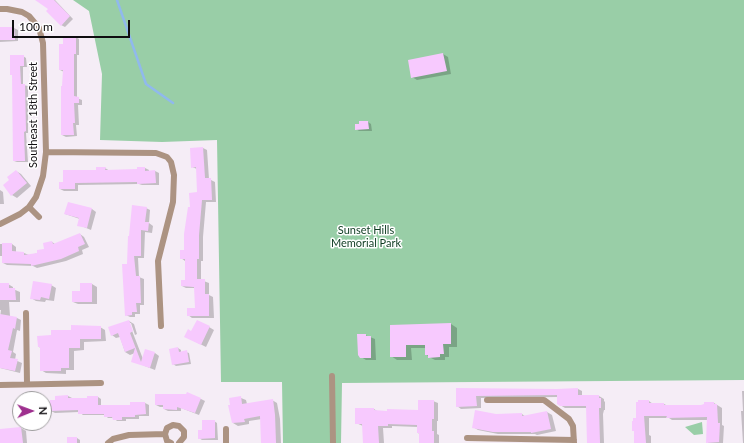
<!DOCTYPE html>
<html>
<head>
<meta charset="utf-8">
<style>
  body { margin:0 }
  #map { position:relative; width:744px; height:443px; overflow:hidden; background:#f5edf6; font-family:Lato,sans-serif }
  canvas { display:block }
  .north { position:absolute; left:12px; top:391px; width:40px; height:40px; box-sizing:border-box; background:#fff; border:1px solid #9f9e9f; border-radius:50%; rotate:89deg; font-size:11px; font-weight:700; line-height:16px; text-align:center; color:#0f0d10 }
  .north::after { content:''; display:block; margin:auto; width:14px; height:18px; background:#9e2f8e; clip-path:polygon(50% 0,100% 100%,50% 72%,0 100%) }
  .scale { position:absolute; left:12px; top:20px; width:118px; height:18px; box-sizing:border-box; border:2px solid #0f0d10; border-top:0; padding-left:5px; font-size:12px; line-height:14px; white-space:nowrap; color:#0f0d10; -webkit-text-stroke:3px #fff; paint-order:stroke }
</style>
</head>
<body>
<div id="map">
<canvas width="744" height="443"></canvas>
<div class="north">N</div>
<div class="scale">100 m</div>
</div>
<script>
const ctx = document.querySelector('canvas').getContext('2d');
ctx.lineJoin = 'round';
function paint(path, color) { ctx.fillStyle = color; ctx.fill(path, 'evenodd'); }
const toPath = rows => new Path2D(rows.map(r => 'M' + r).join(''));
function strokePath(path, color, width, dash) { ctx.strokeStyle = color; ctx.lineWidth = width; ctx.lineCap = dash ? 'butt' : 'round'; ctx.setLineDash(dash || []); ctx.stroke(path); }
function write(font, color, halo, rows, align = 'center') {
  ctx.font = font + ' Lato,sans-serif'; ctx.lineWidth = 3; ctx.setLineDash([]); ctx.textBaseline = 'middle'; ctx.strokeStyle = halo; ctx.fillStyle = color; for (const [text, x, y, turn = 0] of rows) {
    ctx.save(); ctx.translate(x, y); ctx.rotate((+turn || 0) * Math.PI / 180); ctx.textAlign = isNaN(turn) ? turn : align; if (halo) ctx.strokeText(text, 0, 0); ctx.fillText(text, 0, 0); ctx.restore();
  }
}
paint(toPath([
  [73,0,744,0,744,380,342,383,341,443,283,443,282,382,221,382,217,140,162,142,100,140,102,74,89,11],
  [702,422,703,434,694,435,685,427]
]), '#99cea7');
paint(toPath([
  [37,0,55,0,73,19,65,27,61,25,50,9],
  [0,28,14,28,18,30,18,41,0,42],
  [76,37,79,39,79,55,77,55,77,98,82,100,82,105,78,105,79,125,76,125,77,136,66,137,62,135,64,72,60,70,64,45],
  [443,54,448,57,451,74,417,80,412,77],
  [23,56,26,58,27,67,23,67,23,85,28,86,28,133,26,133,28,162,17,162,14,161,13,75],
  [360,122,368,122,371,124,372,131,359,131,356,129,360,125],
  [203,148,207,150,209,179,215,182,216,202,206,202,203,237,203,261,201,261,201,280,209,283,209,295,213,297,214,318,192,318,188,315,196,309,195,288,186,288,182,286,186,281,185,261,181,258,185,251,191,208,198,193,197,169,192,167],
  [105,168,110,171,138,170,138,168,145,168,149,170,149,172,155,171,159,173,159,185,142,185,139,184,78,185,78,191,64,191,60,189],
  [16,171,21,174,31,186,17,198,12,195,11,180],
  [0,190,3,192,4,204,0,204],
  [146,208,150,210,149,223,153,226,152,233,145,232,144,258,138,258,139,277,144,279,144,305,140,305,140,314,135,314,135,317,130,317,126,315,130,237],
  [92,209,96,212,91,230,79,225,80,219,65,214],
  [80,234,84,237,89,247,82,250,83,254,66,261,37,268,33,266,7,265,3,263,3,256,0,256,0,244,12,244,16,247,16,252,24,253,29,255,39,253,45,250,52,242,55,244],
  [8,284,13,287,13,289,20,292,20,302,9,302,10,316,17,318,21,320,20,331,17,330,13,352,16,354,15,360,22,363,20,373,0,368,0,318,1,310,0,310,0,289],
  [81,284,92,284,97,287,97,304,78,304,73,302,81,292],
  [51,285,56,288,54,301,46,300,45,302,36,301,31,298],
  [129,321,134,324,137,334,135,335,131,323,129,323,143,359,155,353,159,356,155,370,132,361,135,353,130,355,125,352,120,337,116,338,112,335],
  [451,324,457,328,457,347,449,347,449,357,445,357,445,360,435,360,429,357,426,354,426,348,411,348,412,360,397,360,391,356,391,326],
  [100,327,105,330,106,341,84,342,84,350,74,351,74,370,66,370,66,374,46,373,41,370,41,348,39,347,72,331],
  [209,327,214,330,206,347,190,339,192,332],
  [365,335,375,339,376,360,366,360,361,357],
  [178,348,181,350,181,352,186,352,189,353,191,364,176,366,173,364],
  [457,389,557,390,578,389,582,391,582,396,599,396,604,399,604,401,605,402,605,410,604,410,603,414,604,443,588,443,587,408,565,408,560,405,558,397,481,398,481,408,461,409,457,406],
  [742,391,744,391,744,443,743,443,741,411,743,411],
  [68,396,72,398,89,399,98,397,101,399,101,406,131,406,145,403,149,405,149,416,139,416,139,419,126,419,126,421,117,421,114,418,108,418,105,415,83,415,79,412,55,413,51,411,56,401,56,397],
  [241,398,246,400,247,404,272,400,277,403,280,419,281,443,262,443,262,419,249,421,249,424,238,426,233,423,230,399],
  [201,399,205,401,199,415,181,408,181,411,168,411,164,409,164,407,160,407,156,405],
  [433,401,438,403,438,421,437,421,437,434,439,435,439,443,420,443,420,434,418,433,418,427,392,426,392,428,383,428,384,443,364,443,363,426,356,423,374,409,377,411,419,411],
  [649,401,653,404,664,404,668,406,701,406,714,403,722,408,722,425,724,426,723,443,708,443,708,420,672,420,669,418,649,418,649,435,651,436,651,443,635,443,637,418],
  [547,412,552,415,556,431,537,435,535,434,498,434,478,430,473,427,522,414,526,417],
  [214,421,217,423,218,440,202,440,199,438,203,431],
  [21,428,26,431,27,443,0,443,0,430],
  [68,438,77,438,80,440,80,443,68,443]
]), '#0003');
strokePath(toPath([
  [117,0,146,84,173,103]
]), '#90b9ed', 2.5);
paint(toPath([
  [35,0,54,0,70,16,61,26,46,11,48,9],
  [0,27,14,27,15,40,0,40],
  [63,36,76,36,76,54,74,54,74,96,79,97,79,103,74,103,75,123,73,123,74,135,61,135,61,86,62,86,63,70,59,70,59,44,63,44],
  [443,53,447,71,411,78,408,60],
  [10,55,24,55,24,66,20,66,21,84,25,84,26,131,24,132,25,161,13,161,12,75,10,75],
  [359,121,368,121,369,129,355,130,355,124,359,124],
  [203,147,205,178,211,178,212,200,202,200,199,235,199,259,197,259,197,279,205,279,205,294,209,294,209,316,187,316,187,308,195,308,194,287,181,286,181,280,185,280,185,259,180,259,180,250,184,250,184,234,188,207,190,207,189,193,197,192,196,167,191,168,190,148],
  [96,167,106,167,105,170,137,169,137,167,145,167,145,171,155,170,156,183,137,184,137,182,75,183,75,189,59,189,59,182,63,182,63,170,96,170],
  [16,170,27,183,11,196,3,185,9,180,7,177],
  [68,202,92,208,87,228,77,226,79,218,64,214],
  [132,205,147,207,145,222,149,222,148,231,141,230,141,256,134,256,136,276,140,276,141,303,136,303,137,312,132,312,132,315,125,316,122,264,127,264,128,236,129,236],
  [80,233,85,244,78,247,79,251,61,259,31,266,31,264,2,263,2,243,12,243,12,251,24,252,24,255,37,253,37,250,44,249,43,243,52,241,53,244],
  [33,281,52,284,49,299,41,297,40,300,30,299],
  [0,283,9,283,9,288,15,288,16,300,0,300],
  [80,283,92,283,92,302,72,302,72,291,80,291],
  [0,314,17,317,15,329,13,328,8,350,12,351,10,358,18,359,15,371,0,368],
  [129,320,133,331,130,333,141,362,145,349,155,352,150,368,131,362,135,348,125,352,118,333,111,336,108,327],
  [197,320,210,326,201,345,184,337,188,329,191,331],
  [451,323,451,344,443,344,444,354,440,354,440,357,428,358,428,355,425,355,425,345,406,345,406,357,390,357,390,325],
  [71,325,101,326,101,339,80,339,80,348,69,348,69,368,61,368,61,371,40,371,40,347,38,347,37,336,51,335,51,330,71,330],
  [357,334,366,334,366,336,371,336,371,358,360,358,358,355],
  [178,347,179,352,187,350,189,362,172,365,169,349],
  [456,388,557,389,578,388,578,395,599,395,599,398,601,398,601,408,599,408,599,411,600,443,587,443,586,406,560,406,557,404,557,395,476,396,477,406,456,407],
  [187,392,201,398,195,413,177,407,177,410,163,409,163,405,155,405,155,394,186,394],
  [68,395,68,398,87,398,87,396,98,396,98,405,130,405,130,402,145,402,146,414,135,415,135,417,122,417,122,420,113,420,112,417,104,417,104,414,78,414,78,410,50,411,50,400,55,400,55,396],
  [241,396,242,404,273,399,275,415,276,443,261,443,260,416,244,419,245,422,232,423,228,405,230,405,229,398],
  [418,400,434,400,434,419,432,419,432,431,434,431,434,443,419,443,419,433,417,433,417,425,388,424,388,426,378,426,379,443,363,443,362,424,355,424,355,408,374,408,374,410,387,411,387,409,418,410],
  [638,400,649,400,649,403,664,403,664,405,701,405,704,404,704,402,714,402,714,404,717,404,718,423,720,423,719,442,706,443,707,417,666,418,667,416,644,416,646,443,634,443,634,431,632,431,632,421,633,421,633,418,636,418,636,402,638,402],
  [475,410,496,414,522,413,522,416,547,411,551,429,531,433,531,432,493,432,472,428],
  [202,420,215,420,215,438,198,439,198,430,202,430],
  [21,427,23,443,0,443,0,429],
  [67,437,77,437,77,443,67,443]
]), '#f7c9fe');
strokePath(toPath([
  [0,9,7,9,22,12,29,16,39,28,43,43,46,152,43,176,36,197,29,207,20,214,0,224],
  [46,152,156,153,167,157,171,162,174,175,173,202,158,261,161,326],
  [29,207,39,217],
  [26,313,27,384],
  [332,376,333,443],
  [0,385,101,383],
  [487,400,544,400,569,419,573,426,574,443],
  [226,429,226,443],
  [467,438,574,440],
  [108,443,113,439,129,435,165,434],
  [171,443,167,441,165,434,167,428,173,425,179,426,184,431,184,437,179,443]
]), '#ac9382', 6);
write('11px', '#0f0d10', '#fff', [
  ["Southeast 18th Street",33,115,-90]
]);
write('11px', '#0d3b20', '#fff', [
  ["Sunset Hills",366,230],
  ["Memorial Park",366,243]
]);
</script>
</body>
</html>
